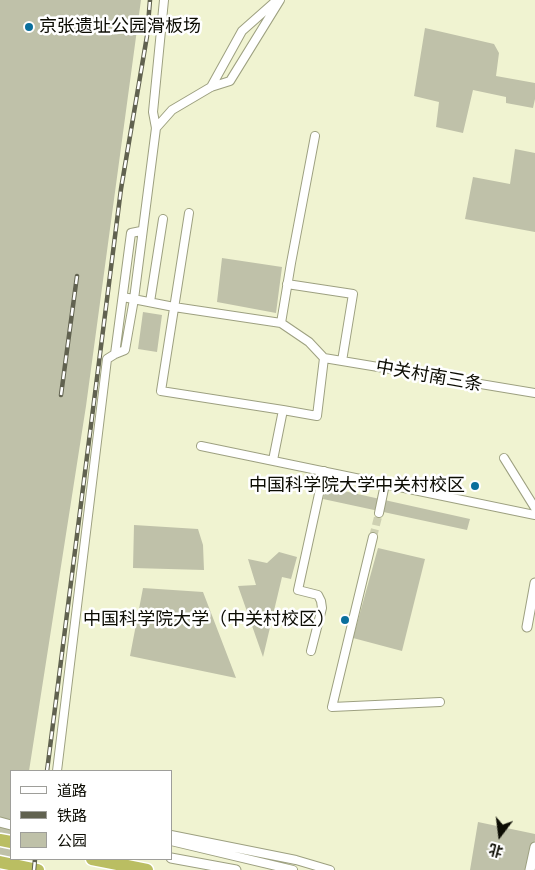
<!DOCTYPE html>
<html>
<head>
<meta charset="utf-8">
<style>
  body { margin:0 }
  #map { position:relative; width:535px; height:870px; overflow:hidden; background:#f0f3d1; font-family:"Alegreya Sans","Noto Sans SC",sans-serif }
  canvas { display:block }
  .legend { position:absolute; left:10px; top:770px; width:162px; height:90px; box-sizing:border-box; background:#fff; border:1px solid #9e9e9a; margin:0; padding:6px 9px; list-style:none; font-size:15px; color:#0c0c03 }
  .legend li { display:flex; align-items:center; gap:10px; height:25px }
  .legend b { width:25px; border:1px solid #9e9e9a }
  .north { position:absolute; left:475px; top:810px; width:50px; height:50px; -webkit-text-stroke:4px #fff; paint-order:stroke; rotate:195deg; font-size:14px; font-weight:700; line-height:20px; text-align:center; color:#0c0c03 }
  .north::after { content:''; display:block; margin:auto; width:18px; height:22px; background:#0c0c03; clip-path:polygon(50% 0,100% 100%,50% 72%,0 100%) }
</style>
</head>
<body>
<div id="map">
<canvas width="535" height="870"></canvas>
<ul class="legend">
<li><b style="height:6px;background:#fff"></b>道路</li>
<li><b style="height:6px;background:#616250"></b>铁路</li>
<li><b style="height:14px;background:#bfc1a9"></b>公园</li>
</ul>
<div class="north">北</div>
</div>
<script>
const ctx = document.querySelector('canvas').getContext('2d');
ctx.lineJoin = 'round';
function paint(path, color) { ctx.fillStyle = color; ctx.fill(path, 'evenodd'); }
const toPath = rows => new Path2D(rows.map(r => 'M' + r).join(''));
function strokePath(path, color, width, dash) { ctx.strokeStyle = color; ctx.lineWidth = width; ctx.lineCap = dash ? 'butt' : 'round'; ctx.setLineDash(dash || []); ctx.stroke(path); }
function write(font, color, halo, rows, align = 'center') {
  ctx.font = font + ' "Alegreya Sans","Noto Sans SC",sans-serif'; ctx.lineWidth = 5; ctx.setLineDash([]); ctx.textBaseline = 'middle'; ctx.strokeStyle = halo; ctx.fillStyle = color; for (const [text, x, y, turn = 0] of rows) {
    ctx.save(); ctx.translate(x, y); ctx.rotate((+turn || 0) * Math.PI / 180); ctx.textAlign = isNaN(turn) ? turn : align; if (halo) ctx.strokeText(text, 0, 0); ctx.fillText(text, 0, 0); ctx.restore();
  }
}
paint(toPath([
  [0,0,141,0,86,406,29,771,11,771,11,859,17,859,15,870,0,870],
  [425,28,494,44,499,53,496,76,535,83,535,99,533,108,506,103,506,97,473,90,463,133,436,127,439,102,414,96],
  [515,149,535,153,535,232,465,219,473,177,510,184],
  [222,258,282,267,276,313,217,302],
  [143,312,162,315,157,352,138,349],
  [326,487,470,519,467,530,323,499],
  [134,525,198,529,203,545,204,570,133,568],
  [378,548,425,559,402,651,353,638],
  [279,552,297,557,291,579,282,577,263,657,238,586,256,585,248,559,267,563],
  [143,588,203,592,236,678,130,656],
  [478,822,535,834,535,840,528,870,470,870]
]), '#bfc1a9');
strokePath(toPath([
  [373,537,379,513]
]), '#ced0b2', 8, [8, 4]);
const minor = toPath([
  [211,87,242,31,277,0],
  [156,128,172,110,211,87,230,81,280,0],
  [189,213,161,391,283,410],
  [287,284,353,294,342,361],
  [123,297,174,307,281,323,309,342,324,358,317,416,283,410,273,460],
  [150,302,163,219],
  [281,323,291,263,315,136],
  [115,354,131,233,141,231],
  [324,358,535,393],
  [201,446,535,515],
  [504,458,535,508],
  [379,513,385,484],
  [373,537,332,707,440,702],
  [311,651,322,608,321,601,318,595,298,590,324,471],
  [57,771,107,359,115,354,125,350,134,299,156,128,153,112,164,0],
  [171,835,296,860,330,870],
  [171,841,293,870]
]);
const tertiary = toPath([
  [527,627,535,583],
  [0,822,11,825],
  [171,858,236,870],
  [530,870,535,847]
]);
const trunk = toPath([
  [0,840,11,842],
  [92,859,147,870],
  [0,862,38,870]
]);
strokePath(minor, '#9da080', 10);
strokePath(tertiary, '#9da080', 11);
strokePath(trunk, '#fff', 15);
strokePath(minor, '#fff', 8);
strokePath(tertiary, '#fff', 9);
strokePath(trunk, '#babe62', 12);
const rail = toPath([
  [61,395,77,276],
  [47,771,121,189,147,36,150,0],
  [34,870,35,859]
]);
strokePath(rail, '#616250', 4.5);
strokePath(rail, '#fff', 2.5, [8]);
for (const [x, y, r, color] of [
  [29,27,5,"#0a6f9c"],
  [475,486,5,"#0a6f9c"],
  [345,620,5,"#0a6f9c"]
]) { const dot = new Path2D(); dot.arc(x, y, r, 0, 2 * Math.PI); ctx.fillStyle = color; ctx.fill(dot); strokePath(dot, '#fff', 2); }
write('18px', '#0c0c03', '#fff', [
  ["京张遗址公园滑板场",39,27,"left"],
  ["中国科学院大学中关村校区",465,486],
  ["中国科学院大学（中关村校区）",335,620]
], 'right');
write('18px', '#0c0c03', '#fff', [
  ["中关村南三条",429,376,10]
]);
</script>
</body>
</html>
